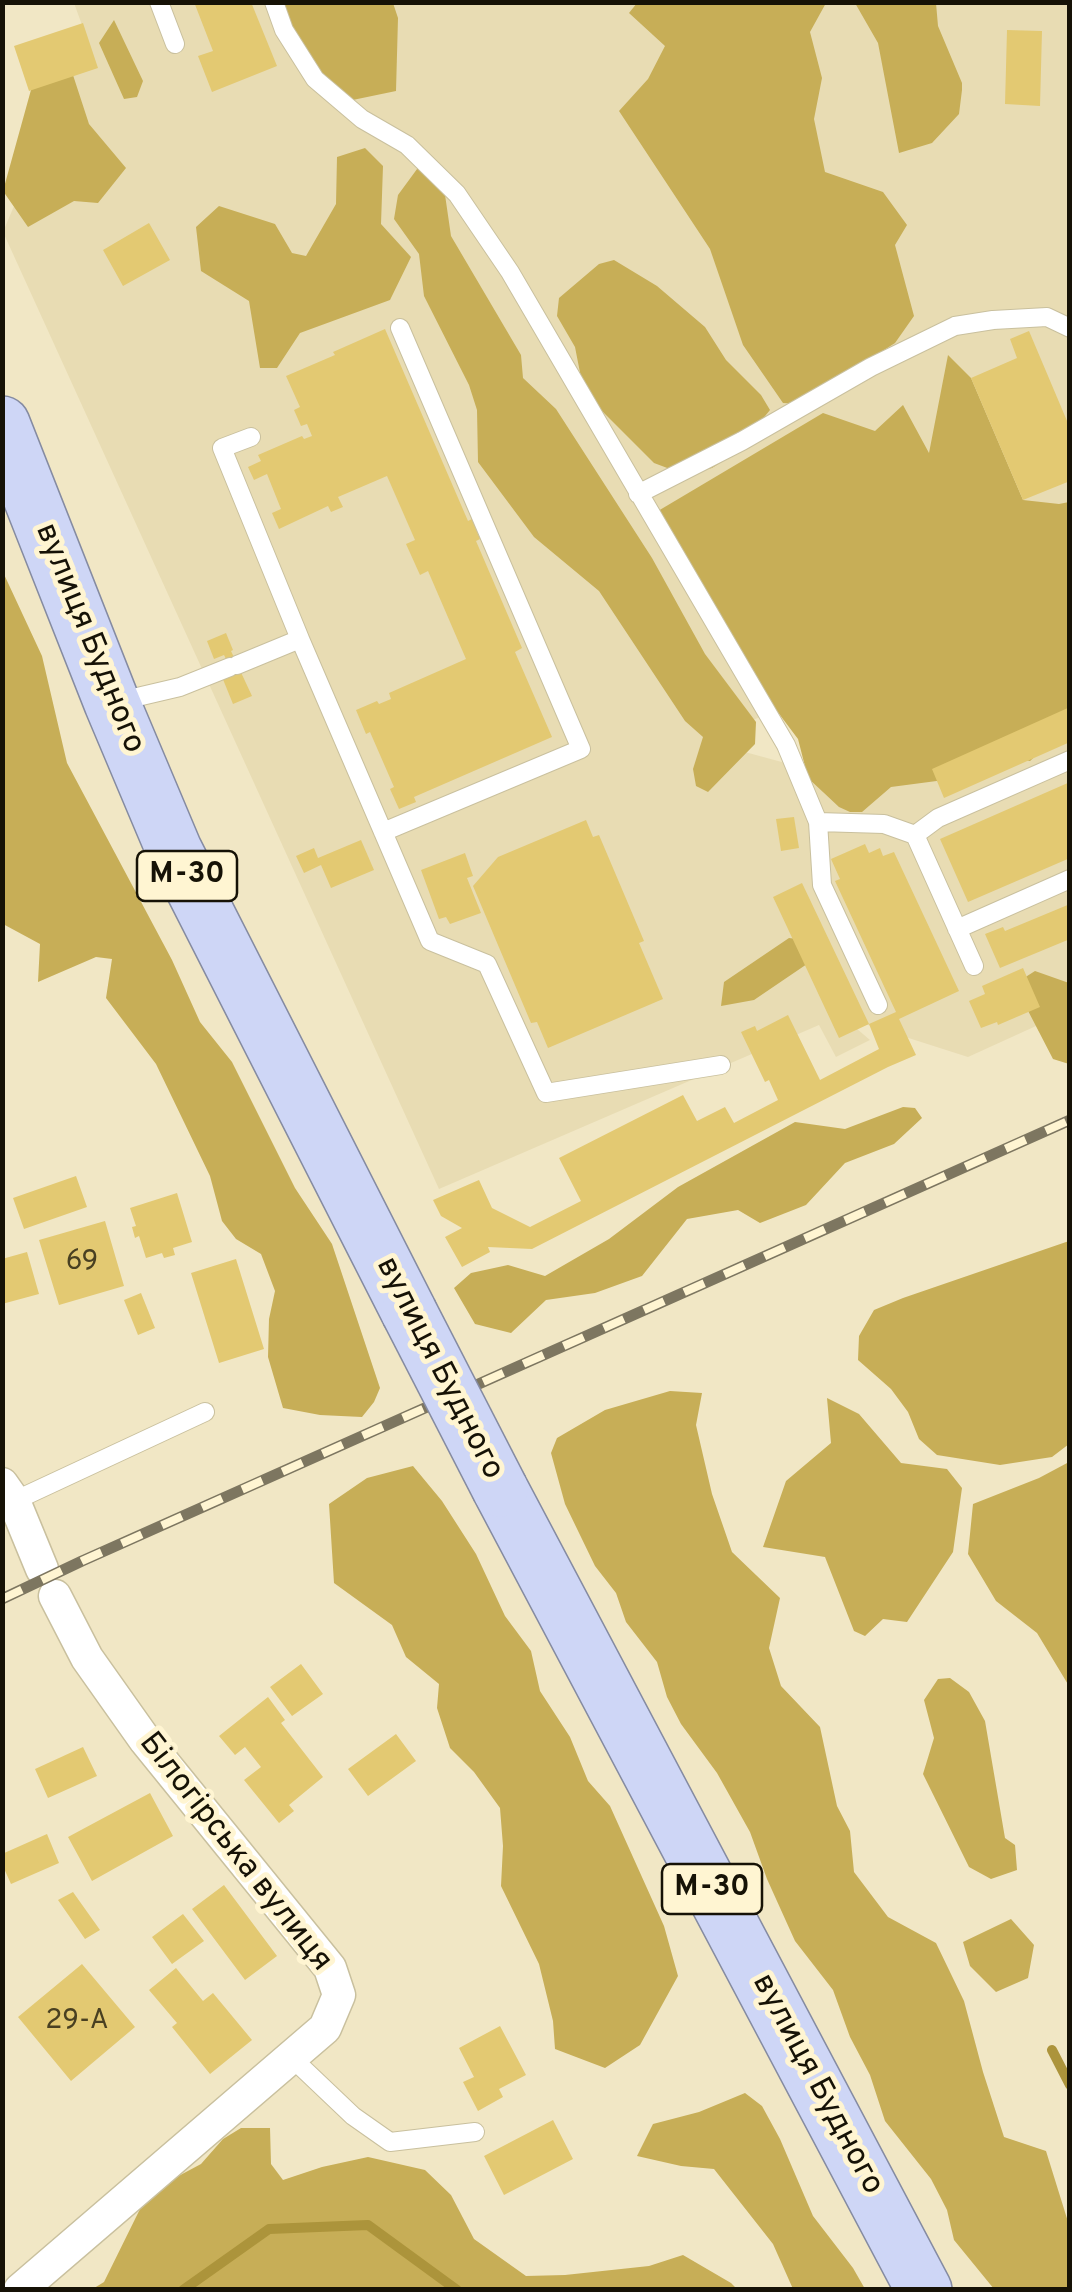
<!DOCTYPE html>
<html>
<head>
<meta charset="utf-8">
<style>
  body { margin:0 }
  #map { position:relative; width:1072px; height:2292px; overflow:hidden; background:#f1e7c5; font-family:Overpass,sans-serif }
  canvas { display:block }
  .frame { position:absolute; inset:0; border:5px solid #161206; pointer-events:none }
</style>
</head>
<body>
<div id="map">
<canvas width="1072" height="2292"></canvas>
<div class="frame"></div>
</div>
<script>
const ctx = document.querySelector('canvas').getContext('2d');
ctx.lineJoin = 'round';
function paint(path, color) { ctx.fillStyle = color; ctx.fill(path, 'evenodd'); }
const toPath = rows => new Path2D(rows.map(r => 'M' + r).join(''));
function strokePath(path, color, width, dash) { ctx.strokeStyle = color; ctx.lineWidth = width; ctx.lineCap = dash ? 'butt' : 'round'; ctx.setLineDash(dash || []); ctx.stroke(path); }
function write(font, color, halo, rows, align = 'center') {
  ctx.font = font + ' Overpass,sans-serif'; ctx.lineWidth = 10; ctx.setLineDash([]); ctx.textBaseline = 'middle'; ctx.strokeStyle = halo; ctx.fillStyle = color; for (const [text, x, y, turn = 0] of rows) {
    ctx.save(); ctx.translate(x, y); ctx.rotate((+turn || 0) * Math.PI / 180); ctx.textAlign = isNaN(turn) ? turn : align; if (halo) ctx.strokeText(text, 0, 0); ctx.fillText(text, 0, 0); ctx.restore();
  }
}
paint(toPath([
  [74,3,1069,3,1069,567,708,742,848,780,1069,685,1069,983,1036,1026,968,1057,843,1017,870,1040,836,1057,819,1025,439,1189,3,232,86,36]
]), '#e8dcb3');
paint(toPath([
  [277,3,393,3,398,18,396,91,343,102,297,65],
  [637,3,826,3,810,32,822,78,814,119,825,172,883,192,907,225,895,245,914,316,895,343,800,404,783,403,743,345,710,249,619,111,648,79,665,46,629,13],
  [855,3,936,3,938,26,962,83,962,90,959,114,932,143,899,153,878,43],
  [114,20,143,81,137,97,124,99,99,43],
  [39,61,72,72,89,124,126,168,98,203,74,201,28,227,3,191],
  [365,148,383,166,381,224,411,257,390,300,300,333,277,368,260,368,249,301,201,271,196,227,219,206,275,224,292,253,306,256,336,204,337,157],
  [420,165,443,181,451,236,521,355,523,378,556,409,652,558,705,654,756,722,755,744,708,792,696,786,693,769,703,737,685,721,599,591,534,537,478,462,477,410,469,385,424,296,419,254,394,219,398,195],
  [614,260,657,286,705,327,726,360,761,395,770,410,733,455,712,468,686,475,654,463,584,393,575,347,557,316,559,298,599,264],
  [948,355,971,378,1023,500,1059,504,1069,502,1069,724,1030,761,992,753,967,777,891,787,862,812,850,812,839,807,808,778,798,739,701,610,658,511,823,413,875,431,903,405,929,453],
  [2,570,42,656,67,763,172,960,200,1022,232,1062,295,1188,332,1244,380,1388,374,1402,362,1417,320,1415,283,1408,268,1357,269,1319,275,1291,261,1254,236,1239,222,1221,210,1176,156,1064,106,998,112,959,96,957,38,982,40,944,3,924],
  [789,938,797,939,807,964,754,1000,721,1006,724,982],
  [1035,971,1069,983,1069,1064,1053,1059,1024,1003,1024,978],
  [903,1107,915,1108,922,1118,894,1144,845,1163,806,1205,760,1223,738,1210,687,1219,642,1276,595,1293,546,1300,511,1333,475,1324,454,1288,471,1273,508,1265,545,1276,609,1239,678,1187,795,1122,845,1129],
  [1069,1241,1069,1444,1052,1457,1000,1465,937,1455,919,1439,908,1412,891,1389,858,1360,859,1336,874,1310,903,1298],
  [670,1391,702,1393,696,1425,712,1494,732,1552,780,1598,769,1648,781,1686,820,1727,837,1806,850,1831,854,1872,888,1917,936,1943,964,2001,983,2072,1004,2137,1046,2151,1069,2225,1069,2289,994,2289,954,2240,947,2210,931,2179,885,2121,870,2075,850,2037,833,1990,795,1941,767,1879,750,1832,717,1773,681,1724,667,1697,657,1662,626,1622,616,1593,595,1566,565,1504,551,1453,557,1438,605,1410],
  [827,1398,859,1414,901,1463,947,1469,962,1488,953,1552,907,1622,883,1619,865,1636,854,1631,825,1557,763,1547,786,1481,831,1443],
  [1069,1462,1069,1686,1037,1633,996,1601,968,1554,973,1504,1039,1478],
  [413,1466,442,1501,476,1554,505,1616,531,1651,540,1691,570,1737,588,1781,610,1806,664,1926,678,1976,640,2045,605,2068,555,2049,553,2021,539,1964,501,1886,503,1846,500,1808,474,1772,450,1748,437,1708,439,1684,406,1657,392,1625,334,1583,329,1504,367,1478],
  [950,1678,969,1692,985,1721,1005,1838,1015,1845,1017,1870,991,1879,969,1867,923,1774,934,1738,924,1700,938,1679],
  [1011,1919,1034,1945,1028,1978,996,1992,970,1966,963,1942],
  [745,2093,762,2106,780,2139,813,2216,853,2268,865,2289,793,2289,773,2244,714,2169,681,2166,637,2156,653,2124,699,2112],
  [241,2128,270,2128,271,2164,283,2180,322,2167,368,2157,425,2170,451,2195,474,2239,526,2276,565,2275,649,2266,683,2255,731,2283,737,2289,91,2290,104,2282,140,2209,171,2180,201,2164,223,2139]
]), '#c7ae57');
strokePath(toPath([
  [1052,2050,1070,2085],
  [183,2290,269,2229,368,2225,457,2290]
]), '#ac943b', 10);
paint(toPath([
  [194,2,251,2,277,66,212,92,198,56,213,51],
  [83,23,98,68,29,91,14,46],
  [1007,30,1042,31,1040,106,1005,104],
  [149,223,170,260,123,286,103,250],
  [385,329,468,521,472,519,480,539,476,541,522,648,515,652,552,737,414,797,416,802,399,809,390,789,394,787,370,732,366,734,356,710,377,701,379,704,391,699,389,693,466,659,428,571,420,575,406,544,415,540,387,476,338,497,343,507,331,512,328,506,279,529,272,513,281,509,267,474,254,480,248,467,261,461,258,455,302,436,304,439,312,436,307,424,301,426,294,410,300,407,286,376,335,355,333,352],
  [1029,331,1070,428,1070,481,1023,500,971,378,1017,358,1010,339],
  [226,633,233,650,231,651,252,696,233,704,220,672,230,667,224,655,214,659,207,641],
  [1070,707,1070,742,944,798,932,769],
  [1070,782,1070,858,968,902,940,839],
  [794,817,799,848,781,851,776,819],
  [586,820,593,837,599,835,644,941,639,943,663,999,548,1048,537,1022,531,1023,473,886,498,857],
  [361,840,374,870,331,888,321,865,304,873,296,856,314,848,318,858],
  [865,844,869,853,880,848,883,856,894,852,959,991,899,1019,916,1055,888,1067,532,1249,488,1247,490,1252,462,1267,445,1237,462,1228,441,1216,433,1200,479,1180,492,1208,530,1227,581,1201,559,1158,683,1095,697,1121,725,1107,734,1123,778,1100,769,1080,765,1082,741,1032,755,1026,757,1031,788,1015,820,1080,879,1049,869,1024,896,1012,835,881,840,879,831,859],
  [465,853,473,876,467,878,481,913,450,924,446,917,439,919,421,870],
  [802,883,869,1024,839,1038,773,897],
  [1070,904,1070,939,1000,968,985,934,1003,927,1005,931],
  [1023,968,1040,1007,998,1025,997,1022,981,1028,969,1001,985,994,982,986],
  [76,1176,87,1207,24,1229,13,1198],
  [177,1193,192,1242,173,1248,175,1255,164,1258,162,1253,146,1258,139,1236,135,1238,132,1227,136,1226,130,1208],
  [105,1221,124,1286,59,1305,39,1240],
  [27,1252,39,1294,2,1304,2,1259],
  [236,1259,264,1349,219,1363,191,1273],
  [141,1293,155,1328,138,1335,124,1300],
  [301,1664,323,1694,292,1716,270,1687],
  [268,1697,285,1720,281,1723,323,1777,289,1805,294,1811,279,1823,244,1780,261,1767,245,1747,235,1755,219,1736],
  [396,1734,416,1761,368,1796,348,1769],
  [83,1747,97,1776,48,1798,35,1769],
  [150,1793,173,1836,92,1881,68,1837],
  [47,1834,59,1863,11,1884,2,1864,2,1854],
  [224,1885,277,1956,245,1980,192,1909],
  [73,1892,100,1930,85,1939,58,1900],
  [183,1914,204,1941,172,1964,152,1937],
  [82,1964,135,2027,71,2081,18,2017],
  [176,1968,203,2001,213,1993,252,2040,210,2074,172,2027,177,2023,149,1990],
  [500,2026,526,2075,499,2089,503,2097,478,2111,463,2082,474,2077,459,2048],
  [553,2120,573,2159,504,2195,484,2156]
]), '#e3c972');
const service = toPath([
  [159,2,175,44],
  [274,2,284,30,315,79,362,119,407,145,457,194,510,272,786,745,818,822,822,885,878,1005],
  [638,494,742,441,871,367,955,326,993,320,1047,317,1070,328],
  [300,639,430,941,487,964,546,1093,721,1065],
  [237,665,300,639,222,448,251,437],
  [116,702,180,687,230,667],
  [818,822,884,824,915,835,974,966],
  [383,832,581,749,400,328],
  [915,835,938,818,1070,760],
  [957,929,1070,879],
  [14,1501,205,1412],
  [292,2058,353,2116,390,2142,475,2132]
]);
const minor = toPath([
  [2,1484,14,1501,42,1569],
  [20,2290,325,2028,339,1995,330,1968,145,1740,87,1658,55,1596]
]);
const trunk = toPath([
  [2,424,112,703,174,850,409,1312],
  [500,1489,924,2290]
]);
strokePath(service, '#c9c09e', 20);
strokePath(minor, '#c9c09e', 35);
strokePath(trunk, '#858ba1', 58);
strokePath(service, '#fff', 18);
strokePath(minor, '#fff', 32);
strokePath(trunk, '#ced6f6', 55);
const rail = toPath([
  [2,1599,82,1561,1070,1120]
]);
strokePath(rail, '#7d7660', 11);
strokePath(rail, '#fff5d2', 8, [22]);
const trunkBridge = toPath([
  [409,1312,500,1489]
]);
strokePath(trunkBridge, '#858ba1', 58, []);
strokePath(trunkBridge, '#ced6f6', 55);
write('28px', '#494021', null, [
  ["69",82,1263],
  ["29-А",77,2022]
]);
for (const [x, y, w] of [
  [187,876,100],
  [712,1889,100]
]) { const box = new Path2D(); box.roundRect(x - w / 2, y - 25, w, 50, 8); ctx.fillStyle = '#fff5d2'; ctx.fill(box); strokePath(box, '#161206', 2.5); }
write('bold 30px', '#161206', null, [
  ["М-30",187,876],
  ["М-30",712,1889]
]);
write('32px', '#161206', '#fff5d2', [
  ["вулиця Будного",88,639,68],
  ["вулиця Будного",438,1369,63],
  ["Білогірська вулиця",234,1853,52],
  ["вулиця Будного",816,2085,62]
]);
</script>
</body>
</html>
